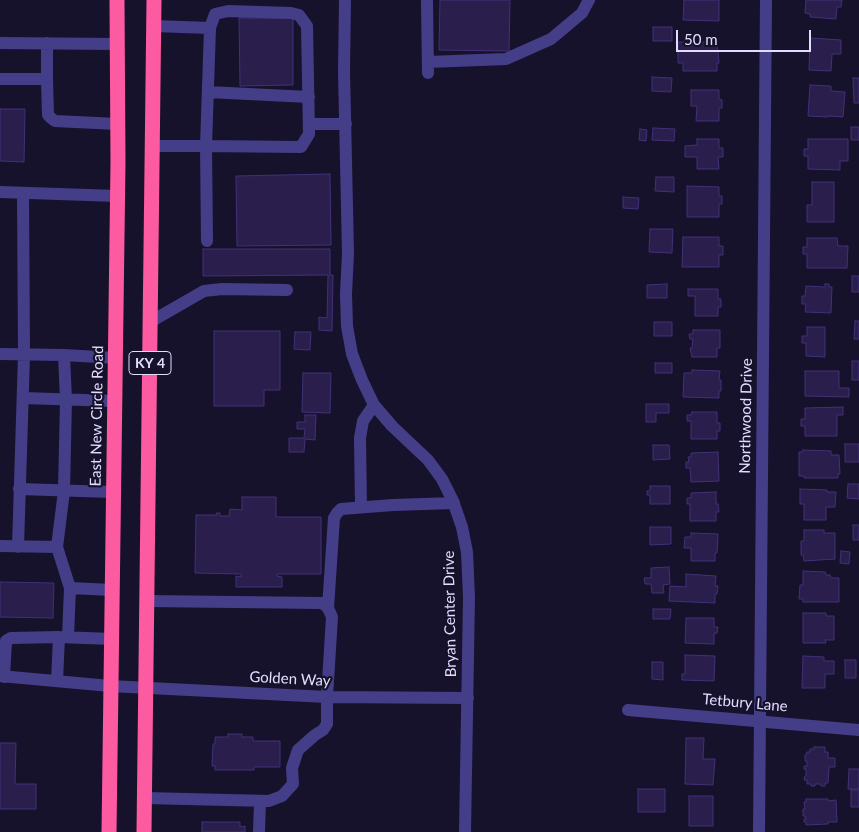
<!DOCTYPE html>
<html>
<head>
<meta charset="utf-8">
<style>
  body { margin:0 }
  #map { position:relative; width:859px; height:832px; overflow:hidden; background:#17122b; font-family:Lato,sans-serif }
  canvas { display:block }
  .scale { position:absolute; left:676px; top:30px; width:135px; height:22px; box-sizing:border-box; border:2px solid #e2ddfe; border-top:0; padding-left:6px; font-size:15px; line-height:18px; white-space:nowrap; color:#e2ddfe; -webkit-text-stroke:4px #17122b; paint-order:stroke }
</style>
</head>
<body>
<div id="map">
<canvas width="859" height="832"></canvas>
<div class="scale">50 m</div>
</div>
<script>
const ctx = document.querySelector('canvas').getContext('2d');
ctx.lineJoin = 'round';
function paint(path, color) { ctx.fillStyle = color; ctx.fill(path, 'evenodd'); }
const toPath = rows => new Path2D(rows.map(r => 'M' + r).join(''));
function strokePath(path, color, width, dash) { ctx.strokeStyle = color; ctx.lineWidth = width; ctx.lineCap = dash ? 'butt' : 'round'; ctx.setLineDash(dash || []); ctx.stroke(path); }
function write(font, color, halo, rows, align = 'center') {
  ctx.font = font + ' Lato,sans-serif'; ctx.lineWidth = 4.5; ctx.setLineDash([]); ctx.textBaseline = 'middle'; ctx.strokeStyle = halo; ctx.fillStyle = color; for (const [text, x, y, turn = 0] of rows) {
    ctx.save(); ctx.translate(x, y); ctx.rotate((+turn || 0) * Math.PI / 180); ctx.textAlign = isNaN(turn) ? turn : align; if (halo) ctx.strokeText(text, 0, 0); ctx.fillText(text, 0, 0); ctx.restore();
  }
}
const building = toPath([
  [440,0,510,0,509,51,439,50,440,0],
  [684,0,719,0,719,21,683,20,684,0],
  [806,0,842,0,841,7,837,7,836,19,810,17,810,14,805,13,806,0],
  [239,18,293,18,293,85,240,86,239,18],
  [653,27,672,27,672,41,653,41,653,27],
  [810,38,841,40,841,54,832,54,831,71,809,70,810,38],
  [678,42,717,42,719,63,717,63,717,71,683,71,683,63,678,63,678,42],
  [652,77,672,78,671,92,652,91,652,77],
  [853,78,859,78,859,103,854,103,853,78],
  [810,85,831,86,831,91,845,92,843,117,828,116,828,117,808,116,810,85],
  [691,90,719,90,719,99,722,100,722,108,719,108,719,121,696,121,697,106,691,106,691,90],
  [0,109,25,109,24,162,0,161,0,109],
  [851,127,859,127,859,140,851,140,851,127],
  [653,128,675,129,674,141,652,140,653,128],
  [640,129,647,130,646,141,639,140,640,129],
  [697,139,719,139,719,148,723,148,723,157,718,157,719,169,697,169,697,157,685,157,685,146,697,145,697,139],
  [808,139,848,139,848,161,840,161,840,170,808,169,808,156,804,156,804,149,808,149,808,139],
  [330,174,331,245,237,246,236,176,330,174],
  [656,177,674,177,674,192,655,191,656,177],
  [812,182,834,182,834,222,807,222,807,205,812,205,812,182],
  [687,186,719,187,719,196,722,196,722,204,719,204,719,217,687,217,687,186],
  [623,197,639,198,638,209,623,208,623,197],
  [650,229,673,229,672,253,649,252,650,229],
  [683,237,719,237,719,246,723,246,723,255,719,255,719,267,682,267,683,237],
  [807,238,837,238,838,246,848,246,847,268,807,268,807,254,803,254,803,247,807,247,807,238],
  [203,249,330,249,330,275,333,275,332,331,319,330,319,317,327,318,328,275,203,276,203,249],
  [852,276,859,276,859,292,852,292,852,276],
  [667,284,667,298,647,298,647,285,667,284],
  [825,284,829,284,829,287,832,287,831,313,805,312,806,304,802,304,802,296,805,296,806,286,825,287,825,284],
  [688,289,718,289,718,299,721,299,721,307,718,307,718,316,695,316,695,296,688,296,688,289],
  [855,321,859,321,859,339,854,339,855,321],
  [654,322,672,322,672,336,654,336,654,322],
  [807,327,825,327,825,357,806,356,806,343,802,343,802,336,807,336,807,327],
  [693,330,720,330,720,348,717,348,717,357,692,357,690,348,692,348,693,339,690,339,689,334,693,334,693,330],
  [214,331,280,331,280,390,264,390,264,406,214,406,214,331],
  [295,332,311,332,310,350,294,349,295,332],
  [852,361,859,361,859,380,852,380,852,361],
  [655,363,672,363,672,373,655,373,655,363],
  [692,370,720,371,719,380,721,380,721,391,719,391,719,398,683,397,684,373,692,373,692,370],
  [805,371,839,371,839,388,849,388,849,397,805,396,805,371],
  [303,373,331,373,330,413,302,412,303,373],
  [646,404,669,404,669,413,656,413,656,422,646,422,646,404],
  [843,407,843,415,837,415,837,436,805,436,805,426,801,426,801,419,805,419,805,408,843,407],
  [692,412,717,412,717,423,720,423,720,431,717,431,717,439,691,439,691,421,687,421,687,415,691,415,692,412],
  [305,415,316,415,315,440,305,439,304,452,289,452,289,438,304,438,305,429,297,429,297,422,305,422,305,415],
  [845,444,859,444,859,462,845,462,845,444],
  [653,445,669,445,670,459,653,460,653,445],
  [803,450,831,451,831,455,839,455,840,474,838,474,838,478,804,478,804,476,799,476,799,452,803,452,803,450],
  [718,452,719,481,691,482,690,468,686,468,686,462,689,462,688,457,691,457,691,453,718,452],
  [848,484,859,484,859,499,847,498,848,484],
  [650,486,670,486,670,504,650,504,650,495,647,495,647,491,650,491,650,486],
  [800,489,827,490,827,492,836,492,835,507,826,507,826,520,804,520,804,504,800,504,800,489],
  [716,492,716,504,718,504,719,512,716,512,716,521,690,521,690,504,687,504,687,498,691,498,691,493,716,492],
  [242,497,276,497,276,517,321,517,321,574,277,574,277,576,282,577,282,587,236,587,236,576,241,577,241,574,195,573,196,515,217,515,216,513,220,513,220,516,229,516,230,509,242,510,242,497],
  [853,525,859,525,859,540,853,540,853,525],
  [650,527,671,527,671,544,650,545,650,527],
  [804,530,824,530,824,533,835,533,835,559,804,561,803,555,801,555,801,541,804,541,804,530],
  [691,533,718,534,717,553,715,553,715,561,691,561,691,548,684,548,685,537,691,537,691,533],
  [841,551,850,552,849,564,840,563,841,551],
  [669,567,670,584,663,585,664,593,652,593,651,584,645,584,644,578,651,578,651,568,669,567],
  [803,571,825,572,826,575,830,575,831,578,839,578,839,602,803,602,803,599,799,599,800,585,803,585,803,571],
  [686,574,716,576,715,586,718,586,717,594,715,594,715,603,669,601,670,586,686,587,686,574],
  [0,582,54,583,53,618,0,617,0,582],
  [653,609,671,609,670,619,653,619,653,609],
  [803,613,826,613,826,616,834,616,834,640,825,640,826,643,803,643,803,613],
  [686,618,714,618,714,627,718,627,717,633,714,633,714,644,685,643,686,618],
  [685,655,715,656,714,681,682,680,682,674,685,674,685,655],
  [803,656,824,657,824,661,834,661,834,674,825,674,825,688,802,688,803,656],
  [845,660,856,660,856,678,845,678,845,660],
  [652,662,663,662,663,680,652,679,652,662],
  [228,734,242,734,242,737,253,737,253,741,280,741,280,767,254,767,254,770,215,770,215,766,212,766,213,744,215,744,215,737,228,737,228,734],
  [686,738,704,738,703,759,715,759,713,785,685,784,686,738],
  [0,743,16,743,15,784,36,784,36,809,0,809,0,743],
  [814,747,825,747,825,752,828,752,828,758,835,758,835,767,829,767,828,783,825,783,825,786,821,786,821,784,815,784,815,786,811,786,811,784,807,784,807,780,804,780,805,776,806,776,806,769,804,769,804,766,807,766,807,761,805,761,805,755,806,755,807,752,810,752,810,749,814,749,814,747],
  [849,769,859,769,859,789,848,789,849,769],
  [638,789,665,789,665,812,638,812,638,789],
  [851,790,859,790,859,807,851,807,851,790],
  [689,796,713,796,713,826,689,826,689,796],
  [806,799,828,799,828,801,836,800,837,822,828,822,828,824,806,825,806,822,804,822,804,819,806,819,805,816,803,816,803,809,805,809,804,802,806,802,806,799],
  [202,822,240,822,240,827,245,826,245,832,202,832,202,822]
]);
paint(building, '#291e4c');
strokePath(building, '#423178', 1);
strokePath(toPath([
  [345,0,344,71,348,253,346,294,347,326,352,354,362,380,374,405,392,426,428,460,442,479,453,501,462,527,467,552,469,597,465,832],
  [427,0,428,73],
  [0,43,117,44],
  [428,62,506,59,551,39,582,13,589,0],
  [0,79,47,79,47,43],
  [47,79,48,115,51,118,55,121,117,124],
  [208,92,309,97],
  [310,124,346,124],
  [152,146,206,146,210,28,154,26],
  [0,192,117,196],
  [207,241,206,146,301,147,309,134,307,26,299,15,291,13,228,11,215,14,210,28],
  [150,322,204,291,222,289,287,290],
  [0,354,64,355,66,400,64,491,57,547,0,546],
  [64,355,115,358],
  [23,398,114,401],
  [19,489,113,492],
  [361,507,360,438,363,421,374,405],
  [18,547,24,355,23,193],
  [57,547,70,588,68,637],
  [70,588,112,590],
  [328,608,334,518,337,513,341,509,393,505,454,503],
  [0,676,110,686,327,697,468,698],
  [4,677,6,641,11,638,59,637,112,639],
  [57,681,59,637],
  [628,710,859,730],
  [145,798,269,801,282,796,293,784,292,768,298,750,315,735,323,730,327,724,327,697,332,617,328,608,322,603,147,601],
  [259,832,260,801],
  [759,832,766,0]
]), '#443e89', 12);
strokePath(toPath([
  [109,832,118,162,117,0],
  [144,832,154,0]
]), '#fc5aa1', 15);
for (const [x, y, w] of [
  [150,363,42]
]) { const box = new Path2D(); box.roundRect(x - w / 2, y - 11.5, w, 23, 4); ctx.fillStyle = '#17122b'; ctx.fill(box); strokePath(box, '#e2ddfe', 1); }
write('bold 14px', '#e2ddfe', null, [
  ["KY 4",150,363]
]);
write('15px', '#e2ddfe', '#17122b', [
  ["East New Circle Road",97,416,-89],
  ["Northwood Drive",746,416,-89],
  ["Bryan Center Drive",450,614,-91],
  ["Golden Way",290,679,3],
  ["Tetbury Lane",745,703,5]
]);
</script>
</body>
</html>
